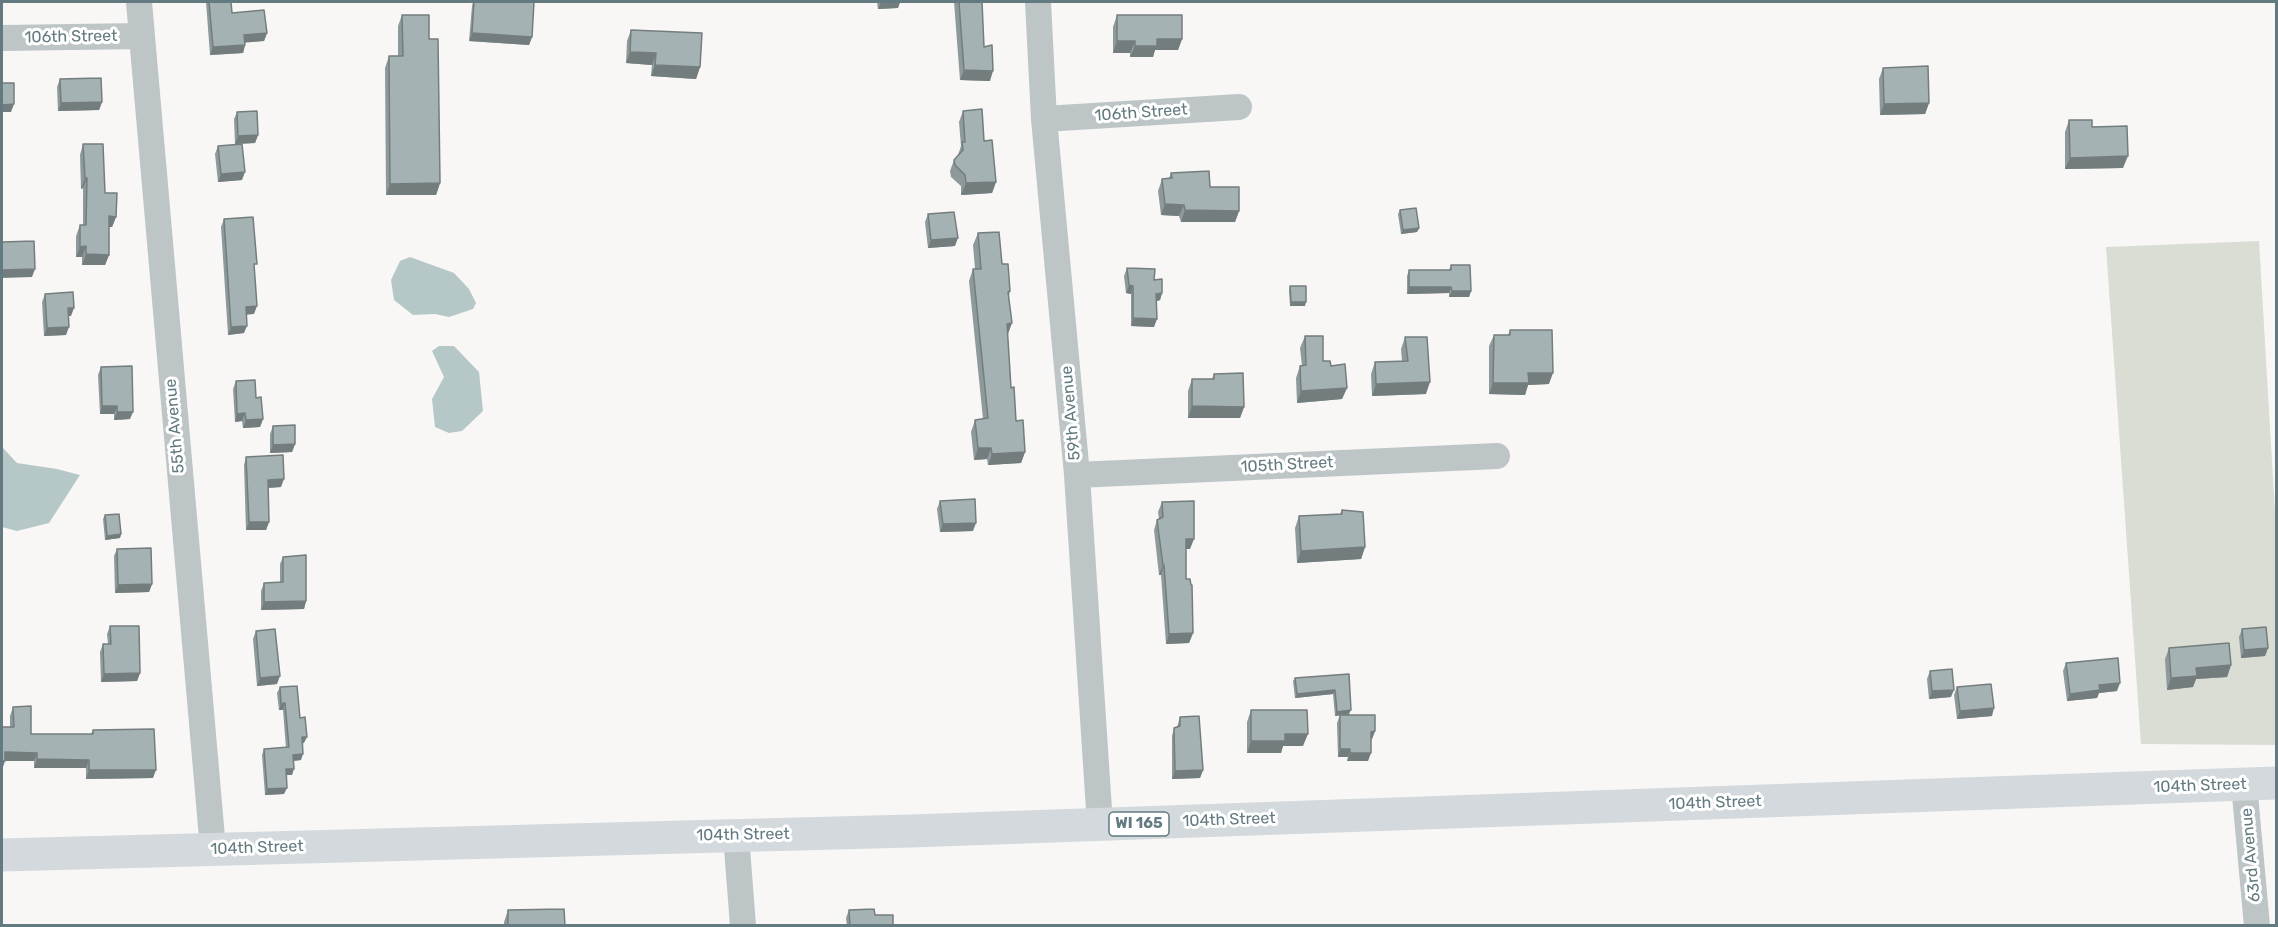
<!DOCTYPE html>
<html>
<head>
<meta charset="utf-8">
<style>
  body { margin:0 }
  #map { position:relative; width:2278px; height:927px; overflow:hidden; background:#f8f7f5; font-family:Rubik,sans-serif }
  canvas { display:block }
  .frame { position:absolute; inset:0; border:3px solid #627a80; pointer-events:none }
</style>
</head>
<body>
<div id="map">
<canvas width="2278" height="927"></canvas>
<div class="frame"></div>
</div>
<script>
const ctx = document.querySelector('canvas').getContext('2d');
ctx.lineJoin = 'round';
function paint(path, color) { ctx.fillStyle = color; ctx.fill(path, 'evenodd'); }
const toPath = rows => new Path2D(rows.map(r => 'M' + r).join(''));
function strokePath(path, color, width, dash) { ctx.strokeStyle = color; ctx.lineWidth = width; ctx.lineCap = dash ? 'butt' : 'round'; ctx.setLineDash(dash || []); ctx.stroke(path); }
function write(font, color, halo, rows, align = 'center') {
  ctx.font = font + ' Rubik,sans-serif'; ctx.lineWidth = 6; ctx.setLineDash([]); ctx.textBaseline = 'middle'; ctx.strokeStyle = halo; ctx.fillStyle = color; for (const [text, x, y, turn = 0] of rows) {
    ctx.save(); ctx.translate(x, y); ctx.rotate((+turn || 0) * Math.PI / 180); ctx.textAlign = isNaN(turn) ? turn : align; if (halo) ctx.strokeText(text, 0, 0); ctx.fillText(text, 0, 0); ctx.restore();
  }
}
paint(toPath([
  [2259,241,2276,529,2276,745,2141,744,2106,247]
]), '#d9ddd4');
paint(toPath([
  [410,257,454,273,469,289,476,303,473,309,449,317,435,314,413,315,394,300,391,280,400,261],
  [439,346,454,346,479,372,483,411,462,431,449,433,435,427,432,399,444,377,432,351],
  [2,447,17,463,57,469,80,475,49,523,17,531,2,527]
]), '#b6c7c8');
strokePath(toPath([
  [139,2,213,849],
  [1038,2,1044,119,1077,475,1100,825],
  [2,38,141,36],
  [1044,119,1239,107],
  [1077,475,1497,456],
  [2244,784,2257,926],
  [736,835,743,926]
]), '#bec5c7', 26);
strokePath(toPath([
  [2,855,911,831,2276,783]
]), '#d3d9dc', 33);
paint(toPath([
  [206,2,231,2,232,13,267,33,264,41,245,42,245,45,243,53,210,55],
  [473,2,517,2,532,37,529,45,469,41,472,6],
  [877,2,900,2,898,8,878,9],
  [954,2,982,2,984,47,990,81,960,80],
  [402,15,429,39,440,183,436,195,386,195,385,68,389,56,398,56,398,26],
  [1117,15,1182,39,1178,50,1155,50,1153,57,1130,57,1130,53,1113,53,1113,27],
  [631,30,700,67,696,79,651,76,652,65,626,63,627,41],
  [1883,68,1929,103,1925,114,1880,115,1879,79],
  [60,79,102,102,99,110,58,111,57,87],
  [963,111,984,141,996,182,992,193,961,195,961,186,951,177,950,171,954,160,958,155,961,146,959,122],
  [237,112,258,135,255,143,235,144,234,119],
  [2069,120,2092,127,2123,168,2065,169,2065,132],
  [83,144,116,217,112,227,109,227,109,255,105,265,82,265,82,257,76,257,76,236,80,225,83,225,83,188,81,189,80,155],
  [218,146,242,180,218,182,215,154],
  [1171,173,1210,187,1239,211,1235,222,1181,222,1179,216,1161,215,1158,191,1162,179,1169,178],
  [1400,210,1419,228,1417,232,1401,234,1398,214],
  [928,214,955,246,928,248,925,222],
  [224,219,254,272,254,314,246,314,244,333,228,335,221,227],
  [978,233,1002,264,1010,291,1009,296,1007,334,1011,388,1016,421,1025,452,1021,463,988,465,987,459,974,460,971,432,975,420,983,419,969,281,973,269,975,269,973,245],
  [1451,265,1471,291,1469,297,1449,297,1449,293,1407,294,1407,276,1409,270,1449,270],
  [1127,268,1154,280,1162,293,1160,300,1157,301,1154,327,1131,326,1131,294,1126,293,1124,276],
  [1290,286,1305,306,1290,306,1289,290],
  [45,294,71,316,68,316,66,335,44,336,42,302],
  [1510,330,1549,384,1528,385,1525,395,1489,394,1489,346,1494,335,1508,335],
  [1305,336,1323,361,1331,366,1347,388,1342,399,1297,403,1296,378,1300,366,1302,366,1300,348],
  [1405,337,1426,394,1372,396,1371,374,1375,362,1402,361,1401,349],
  [101,367,130,419,114,420,114,414,100,414,98,375],
  [1214,374,1244,407,1240,418,1188,418,1188,391,1192,379,1212,379],
  [236,381,256,398,263,419,260,427,243,428,242,421,235,422,233,389],
  [273,426,295,444,292,452,270,453,270,434],
  [246,457,281,487,268,488,269,522,266,530,246,530,244,465],
  [940,501,973,531,940,532,937,509],
  [1162,502,1190,549,1186,549,1186,579,1193,633,1189,643,1166,644,1161,575,1159,575,1154,530,1157,520,1159,519,1158,512],
  [1342,510,1365,547,1361,559,1297,563,1295,528,1299,516,1340,514],
  [105,515,121,534,120,538,105,540,103,519],
  [117,549,152,584,149,592,115,593,114,556],
  [283,557,306,601,304,609,261,610,261,591,264,583,280,583,280,564],
  [110,626,140,673,137,681,101,682,100,652,103,644,108,644,107,634],
  [2242,629,2268,648,2265,656,2241,658,2239,637],
  [256,631,277,684,257,686,253,639],
  [2169,648,2231,665,2227,677,2196,679,2193,687,2167,690,2165,659],
  [2066,663,2117,691,2099,693,2097,698,2067,701,2063,671],
  [1930,671,1951,697,1929,699,1927,679],
  [1349,674,1349,714,1375,731,1372,739,1371,739,1368,761,1347,761,1348,757,1338,757,1337,723,1340,715,1335,716,1333,694,1295,698,1293,681,1295,678],
  [280,687,300,718,304,743,302,743,301,760,294,761,292,775,286,775,284,794,265,795,262,755,264,749,286,748,283,710,279,710,277,693],
  [1957,687,1992,716,1957,719,1954,695],
  [13,707,31,734,91,734,93,730,153,778,86,779,86,768,34,768,34,761,5,761,10,727,10,716],
  [1251,710,1303,746,1283,746,1281,753,1247,753,1247,722],
  [1180,717,1203,770,1200,778,1172,779,1172,736,1174,728,1177,727],
  [508,910,565,926,504,926,504,922],
  [849,910,875,915,893,926,847,926,846,918]
]), '#8e999b');
paint(toPath([
  [881,2,900,2,898,8,878,9],
  [267,33,264,41,241,43,244,35],
  [472,33,532,37,529,45,469,41],
  [1157,39,1182,39,1178,50,1155,50,1153,57,1130,57,1135,46],
  [1117,41,1135,41,1130,53,1113,53],
  [245,45,243,53,210,55,213,47],
  [630,52,656,53,652,65,626,63],
  [655,65,700,67,696,79,651,76],
  [964,70,993,71,990,81,960,80],
  [102,102,99,110,58,111,61,103],
  [1929,103,1925,114,1880,115,1884,104],
  [14,104,11,112,2,112,2,105],
  [258,135,255,143,235,144,238,136],
  [2128,156,2123,168,2065,169,2070,158],
  [245,172,242,180,218,182,221,174],
  [85,178,87,178,83,188,81,189],
  [996,182,992,193,961,195,966,183],
  [440,183,436,195,386,195,390,184],
  [1165,204,1184,205,1179,216,1161,215],
  [1185,210,1239,211,1235,222,1181,222],
  [109,216,116,217,112,227,106,227],
  [1419,228,1417,232,1401,234,1403,230],
  [958,238,955,246,928,248,931,240],
  [86,246,82,257,76,257,80,247],
  [86,254,109,255,105,265,82,265],
  [35,269,32,277,2,278,2,270],
  [1129,285,1133,286,1131,294,1126,293],
  [1409,287,1451,287,1449,293,1407,294],
  [1452,291,1471,291,1469,297,1449,297],
  [1162,293,1160,300,1154,302,1156,294],
  [1291,302,1306,302,1305,306,1290,306],
  [257,306,254,314,243,315,246,307],
  [68,308,74,308,71,316,65,316],
  [1133,318,1157,319,1154,327,1131,326],
  [1012,323,1008,334,1007,324],
  [247,326,244,333,228,335,231,327],
  [69,327,66,335,44,336,47,328],
  [1528,373,1553,373,1549,384,1528,385,1525,395,1489,394,1493,383],
  [1430,382,1426,394,1372,396,1376,384],
  [1347,388,1342,399,1297,403,1301,391],
  [102,406,117,406,114,414,100,414],
  [1192,406,1244,407,1240,418,1188,418],
  [117,412,133,412,130,419,114,420],
  [245,413,242,421,235,422,237,414],
  [263,419,260,427,243,428,246,420],
  [295,444,292,452,270,453,273,445],
  [978,448,991,448,987,459,974,460],
  [1025,452,1021,463,988,465,992,454],
  [284,479,281,487,265,488,268,480],
  [249,522,269,522,266,530,246,530],
  [976,523,973,531,940,532,943,524],
  [121,534,120,538,105,540,107,536],
  [1186,539,1194,539,1190,549,1182,549],
  [1365,547,1361,559,1297,563,1301,551],
  [1163,565,1164,565,1161,575,1159,575],
  [152,584,149,592,115,593,118,585],
  [306,601,304,609,261,610,264,602],
  [1193,633,1189,643,1166,644,1169,634],
  [2268,648,2265,656,2241,658,2244,650],
  [2231,665,2227,677,2196,679,2193,687,2167,690,2171,678,2196,668],
  [140,673,137,681,101,682,104,674],
  [280,676,277,684,257,686,260,678],
  [2120,683,2117,691,2099,693,2097,698,2067,701,2070,694,2099,685],
  [1335,690,1333,694,1295,698,1297,694],
  [1954,690,1951,697,1929,699,1932,691],
  [285,703,283,710,279,710,281,704],
  [1994,708,1992,716,1957,719,1960,711],
  [1351,710,1349,714,1335,716,1337,712],
  [1375,731,1372,739,1368,739,1371,732],
  [1285,734,1308,734,1303,746,1283,746,1281,753,1247,753,1251,741],
  [302,737,307,737,304,743,299,744],
  [1340,749,1350,749,1348,757,1338,757],
  [5,752,37,753,34,761,2,761],
  [1350,753,1371,753,1368,761,1347,761],
  [303,754,301,760,291,761,293,755],
  [37,759,89,760,86,768,34,768],
  [2,761,5,761,2,770],
  [286,769,294,769,292,775,283,775],
  [89,770,156,770,153,778,86,779],
  [1203,770,1200,778,1172,779,1175,771],
  [287,788,284,794,265,795,267,789]
]), '#747d7e');
const building = toPath([
  [209,2,231,2,232,13,264,10,267,33,244,35,245,45,213,47,209,2],
  [474,2,534,2,532,37,472,33,474,2],
  [959,2,982,2,984,47,992,45,993,71,964,70,959,2],
  [402,15,429,15,429,39,438,39,440,183,390,184,389,56,403,56,402,15],
  [1117,15,1182,15,1182,39,1157,39,1157,46,1135,46,1135,41,1117,41,1117,15],
  [631,30,702,33,700,67,655,65,656,53,630,52,631,30],
  [1928,66,1929,103,1884,104,1883,68,1928,66],
  [101,78,102,102,61,103,60,79,101,78],
  [2,83,14,83,14,104,2,105,2,83],
  [982,109,984,141,992,140,996,182,966,183,965,175,955,165,954,160,963,150,962,142,965,142,963,111,982,109],
  [257,111,258,135,238,136,237,112,257,111],
  [2069,120,2092,120,2092,127,2127,126,2128,156,2070,158,2069,120],
  [83,144,103,144,105,193,117,193,116,217,109,216,109,255,86,254,86,246,80,247,80,225,86,225,87,178,85,178,83,144],
  [242,144,245,172,221,174,218,146,242,144],
  [1209,171,1210,187,1239,187,1239,211,1185,210,1184,205,1165,204,1162,179,1172,178,1171,173,1209,171],
  [1416,208,1419,228,1403,230,1400,210,1416,208],
  [954,212,958,238,931,240,928,214,954,212],
  [253,217,257,264,254,264,257,306,246,307,247,326,231,327,224,219,253,217],
  [999,232,1002,264,1008,264,1010,291,1008,292,1012,323,1007,324,1011,388,1014,387,1016,421,1023,420,1025,452,992,454,991,448,978,448,975,420,988,418,973,269,981,269,978,233,999,232],
  [34,241,35,269,2,270,2,242,34,241],
  [1451,265,1470,265,1471,291,1452,291,1451,287,1409,287,1409,270,1451,270,1451,265],
  [1127,268,1155,269,1154,280,1162,279,1162,293,1156,294,1157,319,1133,318,1133,286,1129,285,1127,268],
  [1290,286,1306,286,1306,302,1291,302,1290,286],
  [73,292,74,308,68,308,69,327,47,328,45,294,73,292],
  [1510,330,1552,330,1553,373,1528,373,1529,383,1493,383,1494,335,1510,335,1510,330],
  [1305,336,1323,336,1323,361,1330,361,1331,366,1345,364,1347,388,1301,391,1300,366,1306,365,1305,336],
  [1405,337,1427,337,1430,382,1376,384,1375,362,1408,361,1405,337],
  [132,366,133,412,117,412,117,406,102,406,101,367,132,366],
  [1243,373,1244,407,1192,406,1192,379,1214,379,1214,374,1243,373],
  [255,380,256,398,261,397,263,419,246,420,245,413,237,414,236,381,255,380],
  [295,425,295,444,273,445,273,426,295,425],
  [283,455,284,479,268,480,269,522,249,522,246,457,283,455],
  [975,499,976,523,943,524,940,501,975,499],
  [1194,501,1194,539,1186,539,1186,579,1190,579,1191,585,1192,585,1193,633,1169,634,1164,565,1163,565,1157,520,1163,517,1162,502,1194,501],
  [1342,510,1363,512,1365,547,1301,551,1299,516,1342,514,1342,510],
  [119,514,121,534,107,536,105,515,119,514],
  [151,548,152,584,118,585,117,549,151,548],
  [306,555,306,601,264,602,264,583,283,582,283,557,306,555],
  [110,626,139,626,140,673,104,674,103,644,111,644,110,626],
  [2266,627,2268,648,2244,650,2242,629,2266,627],
  [275,629,280,676,260,678,256,631,275,629],
  [2229,643,2231,665,2196,668,2197,676,2171,678,2169,648,2229,643],
  [2118,658,2120,683,2099,685,2100,690,2070,694,2066,663,2118,658],
  [1952,669,1954,690,1932,691,1930,671,1952,669],
  [1349,674,1351,710,1337,712,1335,690,1297,694,1295,678,1349,674],
  [1991,684,1994,708,1960,711,1957,687,1991,684],
  [297,686,300,718,305,717,307,737,302,737,303,754,293,755,294,769,286,769,287,788,267,789,264,749,289,747,285,703,281,704,280,687,297,686],
  [31,706,31,734,93,734,93,730,154,729,156,770,89,770,89,760,37,759,37,753,5,752,5,761,2,761,2,727,14,727,13,707,31,706],
  [1251,710,1307,710,1308,734,1285,734,1285,741,1251,741,1251,710],
  [1340,715,1375,715,1375,731,1371,732,1371,753,1350,753,1350,749,1340,749,1340,715],
  [1199,716,1203,770,1175,771,1174,728,1180,726,1180,717,1199,716],
  [564,909,565,926,508,926,508,910,564,909],
  [874,909,875,915,893,915,893,926,850,926,849,910,874,909]
]);
paint(building, '#a5b2b4');
strokePath(building, '#747d7e', 1.5);
for (const [x, y, w] of [
  [1139,824,60]
]) { const box = new Path2D(); box.roundRect(x - w / 2, y - 12, w, 24, 4.5); ctx.fillStyle = '#fff'; ctx.fill(box); strokePath(box, '#627a80', 1.5); }
write('bold 15px', '#627a80', null, [
  ["WI 165",1139,824]
]);
write('16px', '#627a80', '#fff', [
  ["106th Street",71,37,-1],
  ["106th Street",1141,113,-4],
  ["59th Avenue",1071,413,-95],
  ["55th Avenue",175,426,-95],
  ["105th Street",1287,465,-3],
  ["104th Street",2200,786,-2],
  ["104th Street",1715,803,-2],
  ["104th Street",1229,820,-2],
  ["104th Street",743,835,-1],
  ["104th Street",257,848,-2],
  ["63rd Avenue",2251,855,-95]
]);
</script>
</body>
</html>
